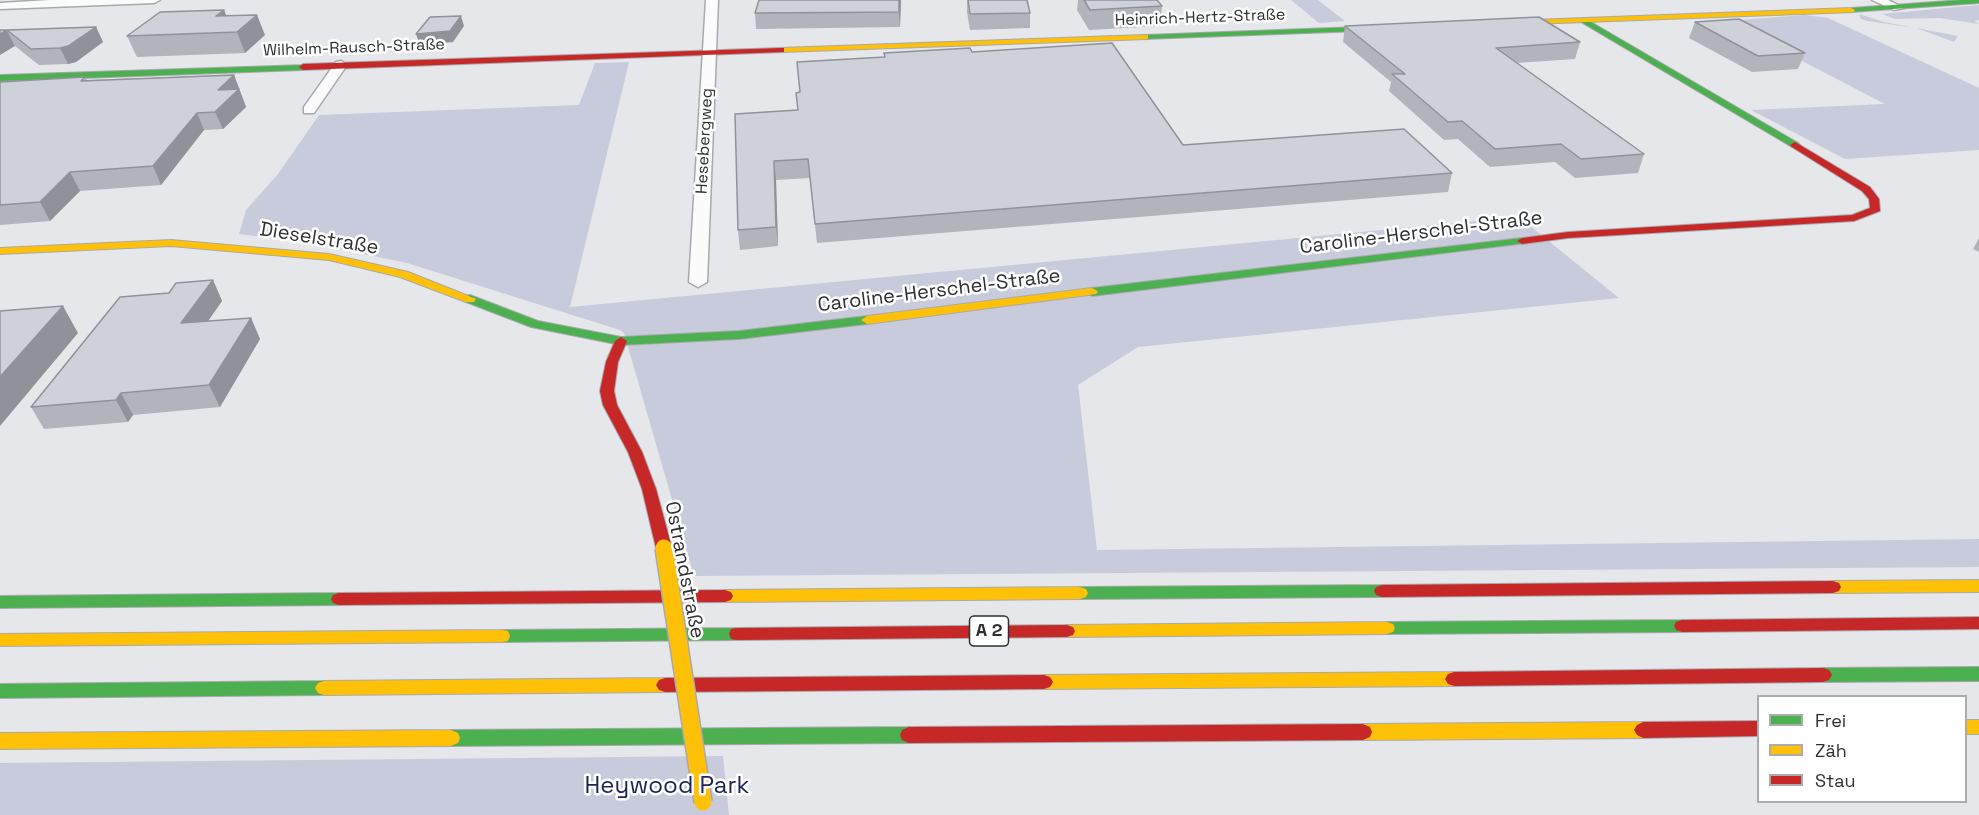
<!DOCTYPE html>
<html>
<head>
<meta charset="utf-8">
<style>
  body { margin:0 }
  #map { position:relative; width:1979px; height:815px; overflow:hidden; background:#e6e7eb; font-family:"Space Grotesk",sans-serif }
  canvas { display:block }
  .legend { position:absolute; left:1757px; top:695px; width:210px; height:108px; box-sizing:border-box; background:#fff; border:2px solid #abacad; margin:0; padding:8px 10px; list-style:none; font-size:18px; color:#2e2f32 }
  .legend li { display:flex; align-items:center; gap:12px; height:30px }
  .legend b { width:30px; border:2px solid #abacad }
</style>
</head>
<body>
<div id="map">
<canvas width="1979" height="815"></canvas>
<ul class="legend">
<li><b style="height:8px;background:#4caf50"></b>Frei</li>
<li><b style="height:8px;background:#ffc107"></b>Zäh</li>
<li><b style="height:8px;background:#c62828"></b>Stau</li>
</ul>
</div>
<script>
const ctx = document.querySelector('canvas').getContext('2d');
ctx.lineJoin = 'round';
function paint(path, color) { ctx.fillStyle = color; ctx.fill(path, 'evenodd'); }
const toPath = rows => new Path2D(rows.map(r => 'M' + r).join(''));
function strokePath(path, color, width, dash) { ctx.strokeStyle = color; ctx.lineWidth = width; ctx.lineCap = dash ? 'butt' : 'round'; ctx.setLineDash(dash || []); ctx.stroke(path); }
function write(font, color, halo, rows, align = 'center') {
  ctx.font = font + ' "Space Grotesk",sans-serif'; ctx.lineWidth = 5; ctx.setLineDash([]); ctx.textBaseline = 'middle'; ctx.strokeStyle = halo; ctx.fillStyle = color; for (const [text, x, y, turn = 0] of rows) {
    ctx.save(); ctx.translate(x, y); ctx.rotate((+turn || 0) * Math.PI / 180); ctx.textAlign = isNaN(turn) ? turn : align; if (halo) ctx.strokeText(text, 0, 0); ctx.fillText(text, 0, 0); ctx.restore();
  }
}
paint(toPath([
  [1291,0,1318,0,1345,21,1319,23],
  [1979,5,1979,20,1974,21,1979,24,1940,18,1895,19,1882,14],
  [1859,14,1884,22,1958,36,1954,42,1916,28,1868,21,1861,19],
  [1805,15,1828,18,1979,88,1979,150,1845,159,1751,110,1885,104,1725,21],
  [629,62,570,307,1519,217,1619,298,1138,347,1078,385,1097,550,1979,539,1979,567,694,576,624,333,620,330,407,263,309,243,239,234,246,210,278,174,319,115,579,105,595,63],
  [723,756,729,815,0,815,0,763]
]), '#c7cbdb');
const street = toPath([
  [50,0,160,0,154,3,0,9,0,3,50,0],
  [706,0,718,0,707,282,698,287,689,282,706,0],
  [1872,0,1888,0,1904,8,1894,10,1872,0],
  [341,61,347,65,314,113,304,113,304,107,336,62,341,61]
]);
const fast = toPath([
  [1962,0,1979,0,1979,3,1851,12,1847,10,1851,8,1962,0],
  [1584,18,1798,143,1800,145,1792,147,1581,22,1580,20,1584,18],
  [1385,26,1388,26,1388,30,1145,39,1141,37,1145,35,1385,26],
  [306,65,307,67,303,70,0,81,0,75,306,65],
  [1522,238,1526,239,1526,243,1092,296,1086,292,1092,288,1522,238],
  [470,295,538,321,621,337,739,331,867,316,873,320,867,324,739,339,621,345,531,327,466,302,464,299,466,296,470,295],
  [1382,585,1388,587,1390,591,1388,595,1382,597,1080,599,1074,597,1072,593,1074,589,1080,587,1382,585],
  [339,593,345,595,347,599,345,603,339,605,0,608,0,596,339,593],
  [1682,620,1688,622,1690,626,1688,630,1682,632,1387,634,1381,632,1379,628,1381,624,1387,622,1682,620],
  [737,628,743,629,745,634,743,639,737,640,502,642,496,641,494,636,496,631,502,630,737,628],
  [1979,667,1979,681,1823,682,1817,680,1814,675,1817,670,1823,668,1979,667],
  [324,681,330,683,333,688,330,693,324,695,0,698,0,684,324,681],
  [909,727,916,730,918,735,916,740,909,743,451,746,444,743,442,738,444,733,451,730,909,727]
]);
const slow = toPath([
  [1851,8,1855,10,1854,12,1505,25,1501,23,1505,21,1851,8],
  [1145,35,1148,35,1148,39,781,52,777,50,781,48,1145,35],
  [171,240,329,254,408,272,476,299,474,302,466,302,400,277,329,260,171,246,0,254,0,248,171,240],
  [1092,288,1096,290,1098,292,1096,294,867,324,861,320,867,316,1092,288],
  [1979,580,1979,592,1833,593,1827,591,1825,587,1827,583,1833,581,1979,580],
  [1080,587,1086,589,1088,593,1086,597,1080,599,725,602,719,600,717,596,719,592,725,590,1080,587],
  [1387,622,1393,624,1395,628,1393,632,1387,634,1067,637,1061,635,1059,631,1061,627,1067,625,1387,622],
  [502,630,508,631,510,636,508,641,502,642,0,646,0,634,502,630],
  [1454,672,1460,674,1463,679,1460,684,1454,686,1044,689,1038,687,1035,682,1038,677,1044,675,1454,672],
  [665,678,671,680,674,685,671,690,665,692,324,695,318,693,315,688,318,683,324,681,665,678],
  [1966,720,1979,720,1979,734,1966,734,1966,720],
  [1643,722,1649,725,1652,730,1649,735,1643,738,1363,740,1356,737,1354,732,1356,727,1363,724,1643,722],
  [451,730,458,733,460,738,458,743,451,746,0,749,0,733,451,730]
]);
const jam = toPath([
  [781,48,784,48,784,52,303,70,299,67,303,64,781,48],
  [1795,142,1870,187,1879,199,1880,211,1854,221,1568,238,1522,244,1517,241,1522,238,1568,232,1852,215,1870,208,1869,199,1862,191,1792,147,1790,145,1795,142],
  [621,337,627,341,618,362,614,391,617,405,642,452,656,489,672,548,670,552,664,553,658,552,656,548,642,489,628,452,603,405,600,391,606,362,615,341,621,337],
  [1833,581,1839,583,1841,587,1839,591,1833,593,1382,597,1376,595,1374,591,1376,587,1382,585,1833,581],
  [725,590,731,592,733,596,731,600,725,602,339,605,333,603,331,599,333,595,339,593,725,590],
  [1979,617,1979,629,1682,632,1676,630,1674,626,1676,622,1682,620,1979,617],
  [1067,625,1073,627,1075,631,1073,635,1067,637,737,640,731,639,729,634,731,629,737,628,1067,625],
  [1823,668,1829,670,1832,675,1829,680,1823,682,1454,686,1448,684,1445,679,1448,674,1454,672,1823,668],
  [1044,675,1050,677,1053,682,1050,687,1044,689,665,692,659,690,656,685,659,680,665,678,1044,675],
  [1643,722,1758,721,1758,736,1643,738,1637,735,1634,730,1637,725,1643,722],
  [1363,724,1370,727,1372,732,1370,737,1363,740,909,743,902,740,900,735,902,730,909,727,1363,724]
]);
strokePath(street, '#a8a9ad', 3);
strokePath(fast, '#a8a9ad', 2);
strokePath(slow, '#a8a9ad', 2);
strokePath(jam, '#a8a9ad', 2);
paint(street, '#fbfbfc');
paint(fast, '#4caf50');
paint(slow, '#ffc107');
paint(jam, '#c62828');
const slowBridge = toPath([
  [664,548,703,802]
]);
strokePath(slowBridge, '#a8a9ad', 20, []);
strokePath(slowBridge, '#ffc107', 17);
paint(toPath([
  [759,0,901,0,900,27,756,29,755,13],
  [967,0,1030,13,1030,28,970,30,967,12],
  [1078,0,1157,0,1162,6,1160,26,1089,30,1077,10],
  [224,10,226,16,265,35,245,53,137,57,127,36],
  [1695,22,1805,53,1798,69,1752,72,1689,38],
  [1345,26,1580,42,1575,59,1516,63,1644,154,1638,173,1575,178,1555,162,1490,167,1458,139,1444,140,1389,91,1391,82,1343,42],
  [96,27,103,42,76,62,68,64,39,65,15,46,7,30],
  [972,52,1183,145,1452,173,1448,192,817,243,810,178,776,180,778,246,740,250,738,230,798,110,800,92,884,57,884,53],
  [234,75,246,107,223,129,204,130,161,185,80,191,50,221,0,225,0,82,85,77,87,80],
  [1979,238,1979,252,1973,249],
  [213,280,222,301,208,321,251,318,260,339,220,407,133,415,128,422,44,429,31,407,169,293]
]), '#b2b4bb');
paint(toPath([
  [899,0,901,0,900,27,899,12],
  [224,10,232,30,216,16],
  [257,15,265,35,245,53,237,32],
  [461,16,464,26,453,42,420,45,416,34],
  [96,27,103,42,76,62,68,64,60,48],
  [7,30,15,46,0,55,0,34],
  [234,75,246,107,223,129,215,112,218,90],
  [197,113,204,130,161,185,153,166],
  [774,161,776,180,778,246,776,227],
  [70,172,80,191,50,221,40,202],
  [213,280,222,301,192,344,181,323],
  [63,306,78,333,0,426,0,377],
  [251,318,260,339,220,407,209,385],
  [121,393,133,415,128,422,116,400]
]), '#919299');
const building = toPath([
  [759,0,899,0,899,12,755,13,759,0],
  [968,0,1027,0,1030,13,970,14,968,0],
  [1084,0,1157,0,1162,6,1090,10,1084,0],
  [224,10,216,16,257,15,237,32,127,36,160,12,224,10],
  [461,16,450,31,416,34,430,17,461,16],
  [1539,17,1580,42,1496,48,1644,154,1581,159,1561,144,1495,149,1462,121,1448,122,1392,74,1405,74,1345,26,1539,17],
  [1739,19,1805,53,1758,56,1695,22,1739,19],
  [96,27,68,46,60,48,31,49,7,30,96,27],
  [0,30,7,30,0,34,0,30],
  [1112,43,1183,145,1404,129,1452,173,815,224,808,159,774,161,776,227,738,230,735,114,798,110,796,93,800,92,797,62,885,57,884,53,970,48,972,52,1112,43],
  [234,75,218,90,239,89,215,112,197,113,153,166,70,172,40,202,0,205,0,82,85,77,81,81,234,75],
  [213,280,181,323,251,318,209,385,121,393,116,400,31,407,120,297,169,293,176,283,213,280],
  [63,306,0,377,0,311,63,306]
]);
paint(building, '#cfd1da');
strokePath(building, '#919299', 1.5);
write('16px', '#2e2f32', '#fff', [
  ["Heinrich-Hertz-Straße",1200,18,-2],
  ["Wilhelm-Rausch-Straße",354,48,-2],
  ["Hesebergweg",705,141,-87]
]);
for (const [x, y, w] of [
  [989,631,39]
]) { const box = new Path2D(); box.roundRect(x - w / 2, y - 15, w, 30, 4.5); ctx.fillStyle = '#fff'; ctx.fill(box); strokePath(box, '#2e2f32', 1.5); }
write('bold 18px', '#2e2f32', null, [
  ["A 2",989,631]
]);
write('20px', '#2e2f32', '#fff', [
  ["Caroline-Herschel-Straße",1421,233,-7],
  ["Dieselstraße",319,239,9],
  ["Caroline-Herschel-Straße",939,291,-7],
  ["Ostrandstraße",684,570,79]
]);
write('24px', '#1d2354', '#fff', [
  ["Heywood Park",667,786]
]);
</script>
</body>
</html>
